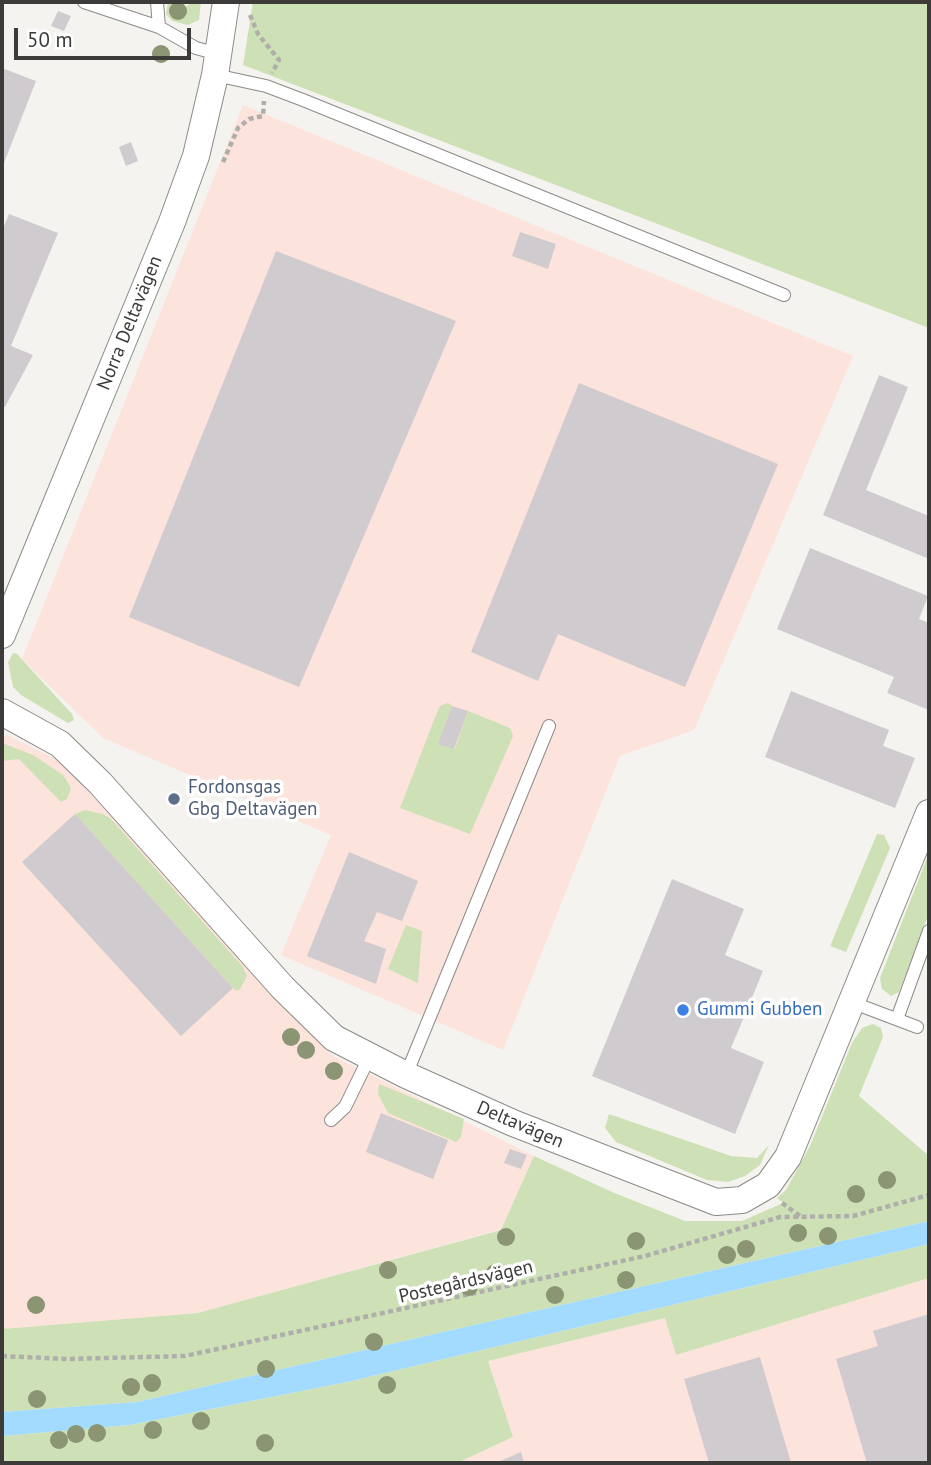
<!DOCTYPE html>
<html>
<head>
<meta charset="utf-8">
<style>
  body { margin:0 }
  #map { position:relative; width:931px; height:1465px; overflow:hidden; background:#f5f3ef; font-family:"PT Sans",sans-serif }
  canvas { display:block }
  .frame { position:absolute; inset:0; border:4px solid #3c3b39; pointer-events:none }
  .scale { position:absolute; left:14px; top:28px; width:177px; height:32px; box-sizing:border-box; border:4px solid #3c3b39; border-top:0; padding-left:9px; font-size:21px; line-height:24px; white-space:nowrap; color:#3c3b39; -webkit-text-stroke:5px #fff; paint-order:stroke }
</style>
</head>
<body>
<div id="map">
<canvas width="931" height="1465"></canvas>
<div class="frame"></div>
<div class="scale">50 m</div>
</div>
<script>
const ctx = document.querySelector('canvas').getContext('2d');
ctx.lineJoin = 'round';
function paint(path, color) { ctx.fillStyle = color; ctx.fill(path, 'evenodd'); }
const toPath = rows => new Path2D(rows.map(r => 'M' + r).join(''));
function strokePath(path, color, width, dash) { ctx.strokeStyle = color; ctx.lineWidth = width; ctx.lineCap = dash ? 'butt' : 'round'; ctx.setLineDash(dash || []); ctx.stroke(path); }
function write(font, color, halo, rows, align = 'center') {
  ctx.font = font + ' "PT Sans",sans-serif'; ctx.lineWidth = 7; ctx.setLineDash([]); ctx.textBaseline = 'middle'; ctx.strokeStyle = halo; ctx.fillStyle = color; for (const [text, x, y, turn = 0] of rows) {
    ctx.save(); ctx.translate(x, y); ctx.rotate((+turn || 0) * Math.PI / 180); ctx.textAlign = isNaN(turn) ? turn : align; if (halo) ctx.strokeText(text, 0, 0); ctx.fillText(text, 0, 0); ctx.restore();
  }
}
paint(toPath([
  [243,105,853,356,694,730,620,756,503,1050,281,955,331,835,103,738,22,659],
  [7,735,60,761,333,1056,534,1156,502,1229,198,1313,2,1329,2,737],
  [929,1278,929,1463,457,1463,513,1437,488,1361,665,1318,676,1355]
]), '#fce3db');
paint(toPath([
  [168,2,180,2,184,8,192,2,201,2,199,20,188,25,172,21,166,14],
  [253,2,929,2,929,328,243,65],
  [13,653,17,654,72,714,74,720,68,723,21,695,13,687,8,662],
  [448,703,452,706,439,744,455,749,468,711,510,728,513,736,470,834,400,808,436,715,440,706],
  [2,743,33,755,63,775,71,788,67,799,61,802,19,759,2,761],
  [85,810,103,814,111,819,243,967,247,976,240,989,236,991,75,814],
  [877,834,884,835,890,848,846,952,830,946],
  [929,853,929,913,899,992,891,996,882,989,880,978],
  [406,925,422,931,418,983,388,969],
  [873,1024,881,1028,883,1037,859,1096,929,1156,929,1221,137,1402,2,1412,2,1329,198,1313,501,1230,534,1156,612,1192,685,1221,742,1221,783,1203,777,1198,786,1190,810,1146,852,1043,862,1028],
  [379,1084,464,1119,461,1137,456,1142,388,1113,378,1094],
  [609,1114,731,1156,757,1158,769,1145,760,1165,745,1176,728,1182,707,1180,616,1142,605,1128],
  [929,1244,929,1278,676,1355,665,1318,488,1361,513,1437,457,1463,2,1463,2,1436,130,1425,347,1382]
]), '#cee0b5');
paint(toPath([
  [929,1221,929,1244,347,1382,130,1425,2,1436,2,1412,137,1402]
]), '#a2dbfd');
paint(toPath([
  [58,11,71,16,64,31,51,26],
  [2,68,36,81,2,168],
  [131,142,138,161,126,166,119,147],
  [9,214,58,233,11,346,33,355,5,407,2,407,2,231],
  [520,232,556,244,548,269,512,256],
  [276,251,456,321,299,687,129,617],
  [879,375,908,387,866,490,929,516,929,559,823,515],
  [579,383,778,464,685,687,558,634,538,681,471,652],
  [810,548,928,596,919,619,929,623,929,710,887,693,894,677,777,629],
  [791,691,889,730,883,746,915,758,895,808,765,757],
  [452,706,468,711,454,749,438,744],
  [75,814,233,988,181,1036,22,862],
  [349,852,418,881,402,921,377,912,364,941,386,949,376,984,307,956],
  [672,879,744,909,725,955,763,971,731,1048,764,1062,735,1134,592,1076],
  [381,1113,448,1140,433,1179,366,1152],
  [510,1149,527,1155,521,1169,504,1163],
  [929,1314,929,1463,867,1463,836,1359,878,1346,873,1331],
  [760,1357,791,1463,709,1463,684,1379],
  [521,1452,524,1463,496,1463]
]), '#d0cbce');
const lane = toPath([
  [84,2,159,27,196,48,218,54],
  [157,2,159,27],
  [215,75,266,86,303,100,784,295],
  [851,1002,917,1027],
  [897,1019,929,931],
  [406,1075,549,726],
  [331,1120,345,1107,369,1058]
]);
const street = toPath([
  [2,635,172,222,196,156,215,75,226,2],
  [2,712,60,744,100,783,283,988,334,1038,406,1075,513,1123,716,1202,742,1200,768,1185,788,1157,929,813]
]);
strokePath(lane, '#8c8a87', 14);
strokePath(street, '#8c8a87', 28);
strokePath(toPath([
  [250,15,258,34,279,60,272,73],
  [223,162,238,128,249,119,263,116,264,101],
  [782,1203,800,1216],
  [2,1356,66,1359,185,1356,645,1256,780,1217,853,1216,929,1195]
]), '#b0aeab', 4.5, [5, 3.5]);
strokePath(lane, '#fff', 12);
strokePath(street, '#fff', 26);
ctx.fillStyle = '#8b9473';
for (const [x, y] of [
  [178,11],
  [161,54],
  [291,1037],
  [306,1050],
  [334,1071],
  [887,1180],
  [856,1194],
  [798,1233],
  [828,1236],
  [506,1237],
  [636,1241],
  [746,1249],
  [727,1255],
  [388,1270],
  [495,1273],
  [626,1280],
  [469,1287],
  [555,1295],
  [36,1305],
  [374,1342],
  [266,1369],
  [152,1383],
  [387,1385],
  [131,1387],
  [37,1399],
  [201,1421],
  [153,1430],
  [97,1433],
  [76,1434],
  [59,1440],
  [265,1443]
]) { ctx.beginPath(); ctx.arc(x, y, 9, 0, 2 * Math.PI); ctx.fill(); }
for (const [x, y, r, color] of [
  [174,799,7,"#5c6f8a"],
  [683,1010,7,"#3f7fe0"]
]) { const dot = new Path2D(); dot.arc(x, y, r, 0, 2 * Math.PI); ctx.fillStyle = color; ctx.fill(dot); strokePath(dot, '#fff', 2.5); }
write('19px', '#3c3b39', '#fff', [
  ["Norra Deltavägen",130,323,-68],
  ["Deltavägen",520,1125,23],
  ["Postegårdsvägen",466,1282,-13]
]);
write('19px', '#4e5e75', '#fff', [
  ["Fordonsgas",188,788],
  ["Gbg Deltavägen",188,810]
], 'left');
write('19px', '#366cbe', '#fff', [
  ["Gummi Gubben",697,1010]
], 'left');
</script>
</body>
</html>
